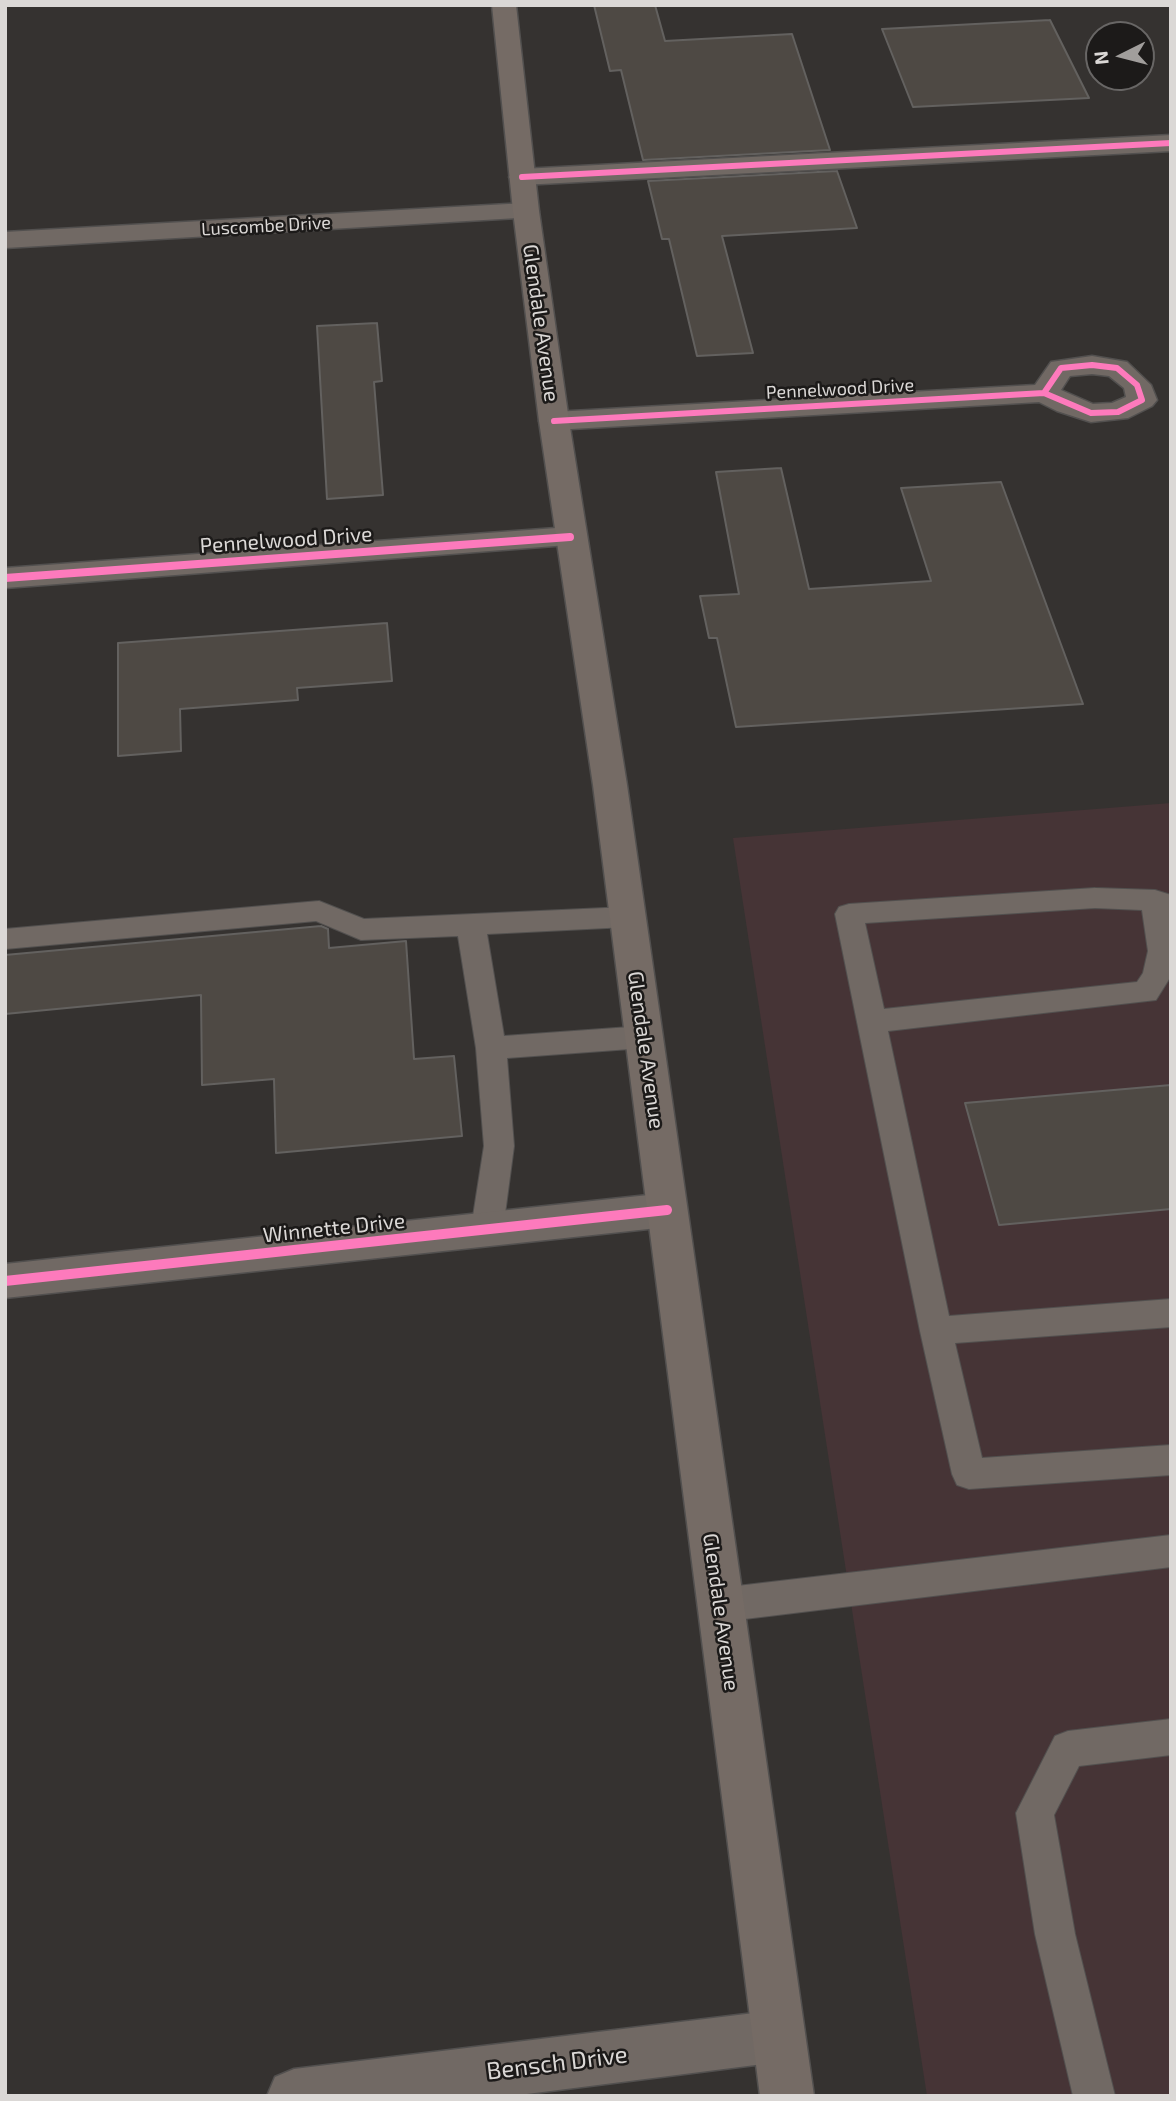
<!DOCTYPE html>
<html>
<head>
<meta charset="utf-8">
<style>
  body { margin:0 }
  #map { position:relative; width:1176px; height:2101px; overflow:hidden; background:#353230; font-family:"Exo 2",sans-serif }
  canvas { display:block }
  .frame { position:absolute; inset:0; border:7px solid #dbd8d6; pointer-events:none }
  .north { position:absolute; left:1085px; top:21px; width:70px; height:70px; box-sizing:border-box; background:#1c1a19; border:2px solid #686665; border-radius:50%; rotate:264deg; font-size:19px; font-weight:700; line-height:28px; text-align:center; color:#dbd8d6 }
  .north::after { content:''; display:block; margin:auto; width:24px; height:32px; background:#a19e9c; clip-path:polygon(50% 0,100% 100%,50% 72%,0 100%) }
</style>
</head>
<body>
<div id="map">
<canvas width="1176" height="2101"></canvas>
<div class="frame"></div>
<div class="north">N</div>
</div>
<script>
const ctx = document.querySelector('canvas').getContext('2d');
ctx.lineJoin = 'round';
function paint(path, color) { ctx.fillStyle = color; ctx.fill(path, 'evenodd'); }
const toPath = rows => new Path2D(rows.map(r => 'M' + r).join(''));
function strokePath(path, color, width, dash) { ctx.strokeStyle = color; ctx.lineWidth = width; ctx.lineCap = dash ? 'butt' : 'round'; ctx.setLineDash(dash || []); ctx.stroke(path); }
function write(font, color, halo, rows, align = 'center') {
  ctx.font = font + ' "Exo 2",sans-serif'; ctx.lineWidth = 5; ctx.setLineDash([]); ctx.textBaseline = 'middle'; ctx.strokeStyle = halo; ctx.fillStyle = color; for (const [text, x, y, turn = 0] of rows) {
    ctx.save(); ctx.translate(x, y); ctx.rotate((+turn || 0) * Math.PI / 180); ctx.textAlign = isNaN(turn) ? turn : align; if (halo) ctx.strokeText(text, 0, 0); ctx.fillText(text, 0, 0); ctx.restore();
  }
}
paint(toPath([
  [1171,803,1171,2096,927,2096,733,838]
]), '#463436');
const building = toPath([
  [594,5,655,5,665,41,792,34,830,150,643,160,621,70,610,71,594,5],
  [1050,20,1089,98,913,107,882,29,1050,20],
  [837,171,857,228,722,236,753,353,697,356,669,239,662,239,648,181,837,171],
  [377,323,382,381,374,382,383,495,327,499,317,326,377,323],
  [781,468,809,589,931,581,901,488,1001,482,1083,704,736,727,717,638,709,638,700,596,739,594,716,472,781,468],
  [387,623,392,681,297,688,298,700,180,709,181,751,118,756,118,643,387,623],
  [321,926,328,929,329,948,406,941,414,1059,454,1056,462,1136,276,1153,274,1079,202,1085,201,995,5,1014,5,955,321,926],
  [1171,1085,1171,1209,999,1225,965,1103,1171,1085]
]);
paint(building, '#4e4944');
strokePath(building, '#63615f', 2);
const service = toPath([
  [1095,888,1155,890,1171,895,1171,976,1156,1000,888,1031,949,1316,1171,1299,1171,1327,955,1343,982,1458,1171,1445,1171,1475,969,1489,957,1485,952,1474,920,1331,835,914,839,907,849,904,1095,888],
  [1095,908,1142,910,1148,951,1143,973,1137,982,884,1009,865,923,1095,908],
  [319,901,364,919,627,907,637,910,641,917,637,924,627,927,487,934,504,1036,644,1026,654,1029,659,1037,654,1045,644,1048,507,1058,514,1146,503,1229,498,1238,487,1242,476,1238,471,1229,484,1146,476,1048,458,936,361,940,316,921,5,949,5,929,319,901],
  [1171,1535,1171,1567,720,1622,707,1617,702,1605,707,1593,720,1588,1171,1535],
  [1171,1719,1171,1755,1079,1766,1054,1815,1075,1934,1115,2096,1073,2096,1035,1934,1016,1813,1055,1736,1068,1731,1171,1719]
]);
const minor = toPath([
  [1171,135,1171,151,522,185,513,183,509,177,513,171,522,169,1171,135],
  [526,203,535,205,539,211,535,217,5,248,5,232,526,203],
  [1092,356,1127,362,1151,385,1157,400,1152,406,1128,418,1091,422,1057,411,1039,402,554,430,544,427,539,421,544,415,554,412,1035,385,1051,362,1092,356],
  [1092,374,1109,376,1124,388,1126,397,1112,403,1093,404,1061,390,1070,376,1092,374],
  [570,527,581,530,586,537,581,544,5,588,5,568,570,527],
  [667,1193,681,1198,687,1210,681,1222,667,1227,5,1298,5,1264,667,1193],
  [779,2010,798,2017,805,2036,798,2055,779,2062,511,2096,267,2096,275,2077,294,2069,779,2010]
]);
const secondary = toPath([
  [492,5,516,5,539,211,569,421,627,785,814,2096,760,2096,593,785,539,421,513,211,492,5]
]);
strokePath(service, '#52504f', 2);
strokePath(minor, '#52504f', 3);
strokePath(secondary, '#52504f', 3);
paint(service, '#716964');
paint(minor, '#716964');
paint(secondary, '#756b65');
strokePath(toPath([
  [522,177,1171,143],
  [1092,365,1117,368,1137,385,1142,400,1118,412,1091,413,1044,393,1061,368,1092,365],
  [554,421,1044,393]
]), '#fd7abc', 6);
strokePath(toPath([
  [5,578,570,537]
]), '#fd7abc', 8);
strokePath(toPath([
  [5,1281,667,1210]
]), '#fd7abc', 10);
write('18px', '#dbd8d6', '#1c1a19', [
  ["Luscombe Drive",266,226,-3],
  ["Pennelwood Drive",840,389,-3]
]);
write('21px', '#dbd8d6', '#1c1a19', [
  ["Glendale Avenue",541,323,82],
  ["Pennelwood Drive",286,540,-4],
  ["Glendale Avenue",646,1050,82],
  ["Winnette Drive",334,1228,-6],
  ["Glendale Avenue",721,1612,82]
]);
write('24px', '#dbd8d6', '#1c1a19', [
  ["Bensch Drive",557,2063,-7]
]);
</script>
</body>
</html>
